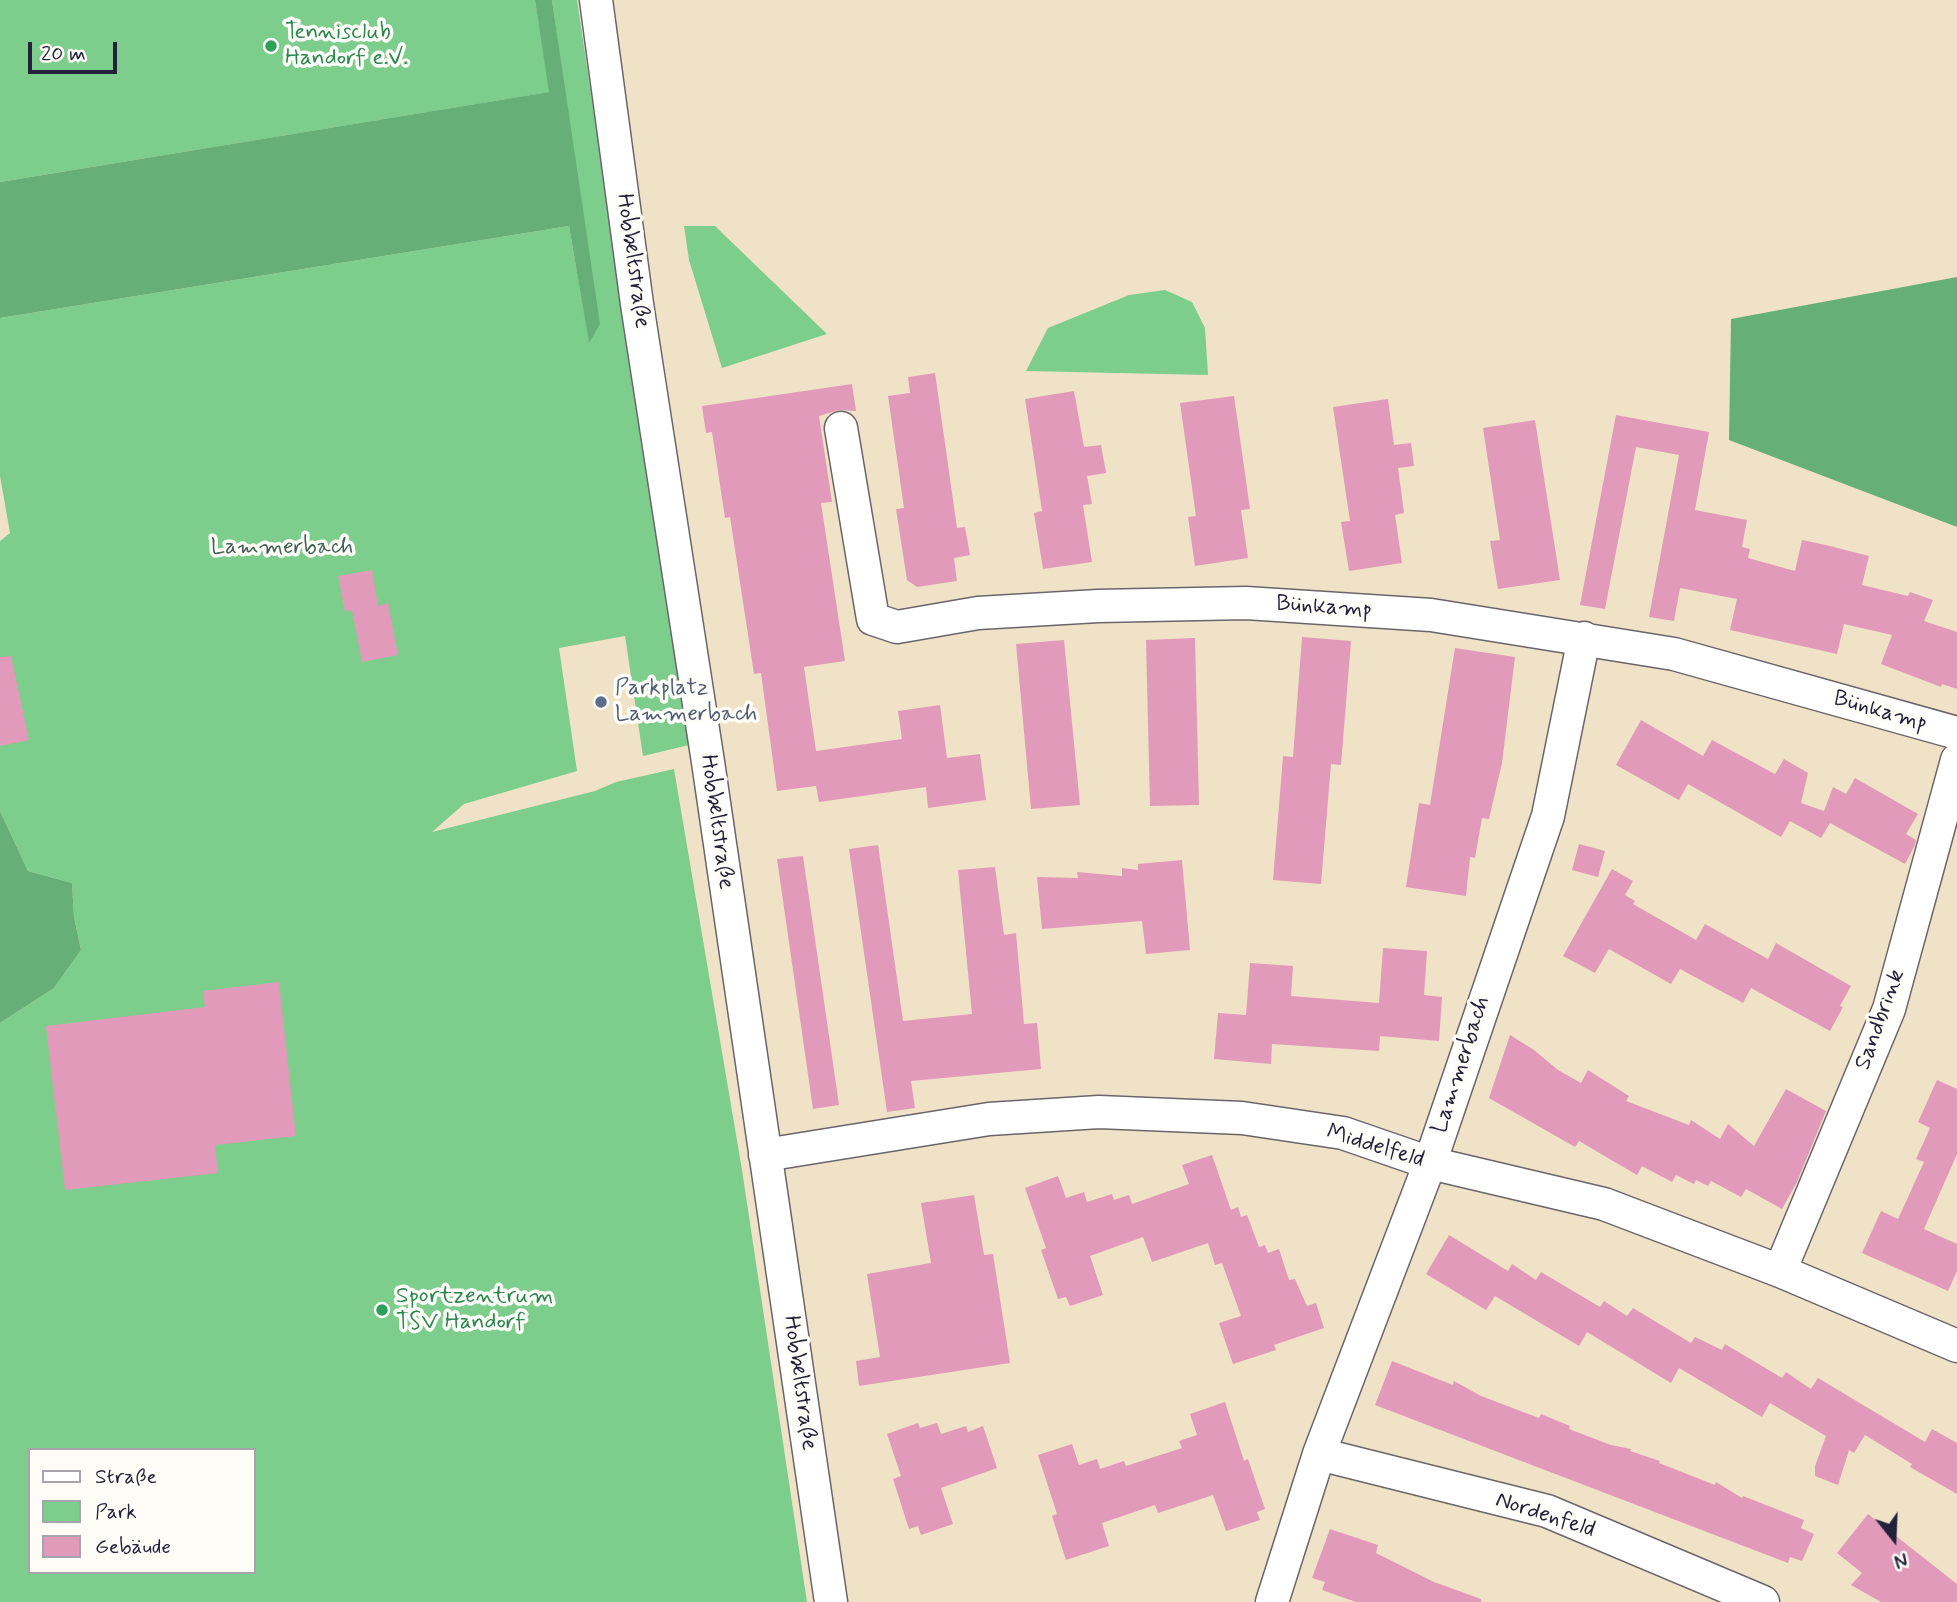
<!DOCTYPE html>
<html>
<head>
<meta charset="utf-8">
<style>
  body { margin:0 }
  #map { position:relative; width:1957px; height:1602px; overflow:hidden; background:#f0e2c6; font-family:Mynerve,sans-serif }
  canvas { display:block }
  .legend { position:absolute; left:28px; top:1448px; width:228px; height:126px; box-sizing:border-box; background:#fdfcf7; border:2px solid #a5a5ac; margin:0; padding:9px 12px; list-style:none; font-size:21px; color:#22223b }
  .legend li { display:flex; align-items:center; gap:14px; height:35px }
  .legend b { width:35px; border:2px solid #a5a5ac }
  .north { position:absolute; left:1859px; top:1504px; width:70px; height:70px; -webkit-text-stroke:5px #fdfcf7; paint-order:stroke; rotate:162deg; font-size:19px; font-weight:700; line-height:28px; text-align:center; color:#22223b }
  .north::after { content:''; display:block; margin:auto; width:24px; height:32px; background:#22223b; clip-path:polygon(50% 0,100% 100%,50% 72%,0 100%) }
  .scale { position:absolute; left:28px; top:42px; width:89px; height:32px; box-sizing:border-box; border:4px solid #22223b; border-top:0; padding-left:9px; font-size:21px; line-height:24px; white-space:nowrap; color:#22223b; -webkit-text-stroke:5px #fdfcf7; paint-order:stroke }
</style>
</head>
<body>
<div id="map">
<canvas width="1957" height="1602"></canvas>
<ul class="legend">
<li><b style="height:9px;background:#fff"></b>Straße</li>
<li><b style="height:19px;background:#7dcd8d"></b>Park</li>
<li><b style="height:19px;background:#e29aba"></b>Gebäude</li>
</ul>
<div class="north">N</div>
<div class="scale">20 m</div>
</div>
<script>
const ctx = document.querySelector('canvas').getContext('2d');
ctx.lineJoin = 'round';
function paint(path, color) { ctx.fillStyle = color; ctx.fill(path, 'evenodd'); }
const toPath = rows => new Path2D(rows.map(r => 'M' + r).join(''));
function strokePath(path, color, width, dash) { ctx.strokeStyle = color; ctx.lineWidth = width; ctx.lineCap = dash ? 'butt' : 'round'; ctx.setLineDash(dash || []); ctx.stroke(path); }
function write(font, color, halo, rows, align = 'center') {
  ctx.font = font + ' Mynerve,sans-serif'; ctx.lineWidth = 7; ctx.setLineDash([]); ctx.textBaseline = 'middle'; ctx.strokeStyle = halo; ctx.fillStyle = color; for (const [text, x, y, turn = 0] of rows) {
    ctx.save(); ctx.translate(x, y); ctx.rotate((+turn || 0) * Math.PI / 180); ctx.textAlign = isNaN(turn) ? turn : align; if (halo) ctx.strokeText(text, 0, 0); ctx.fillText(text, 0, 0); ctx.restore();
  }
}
paint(toPath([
  [0,0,535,0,550,92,0,182],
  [552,0,577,0,689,745,643,756,625,636,559,648,577,771,464,804,432,832,595,791,616,782,674,769,742,1170,807,1602,0,1602,0,1023,54,988,81,950,74,917,72,883,28,871,0,811,0,541,10,533,0,476,0,318,569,226,589,341,565,92],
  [30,1450,254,1450,254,1572,30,1572],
  [684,226,715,226,827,334,722,368,689,260],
  [1165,290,1192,302,1205,328,1208,375,1026,371,1048,328,1129,295]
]), '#7dcd8d');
paint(toPath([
  [535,0,552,0,600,324,589,343,569,226,0,318,0,182,549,92],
  [1957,277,1957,527,1729,440,1731,319],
  [0,811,28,871,72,883,74,917,81,950,54,988,0,1023]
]), '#66b078');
paint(toPath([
  [935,373,957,528,965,527,970,555,954,558,957,581,917,587,907,580,896,509,904,508,888,396,910,393,908,377],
  [852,384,856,411,839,410,819,416,832,502,821,503,845,661,804,667,816,751,902,739,898,711,940,705,947,758,980,754,986,800,928,808,926,787,819,802,816,786,777,791,761,673,754,674,730,517,725,518,712,432,706,433,702,406],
  [1074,391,1084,447,1101,445,1106,473,1087,476,1092,504,1083,505,1092,562,1043,569,1034,513,1042,511,1025,399],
  [1234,396,1250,509,1241,510,1248,558,1195,566,1188,517,1196,516,1180,403],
  [1388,399,1394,445,1411,443,1414,466,1398,468,1404,513,1395,515,1402,563,1349,571,1341,522,1350,521,1333,407],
  [1616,415,1709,432,1695,510,1747,520,1742,547,1750,549,1748,558,1795,571,1802,540,1826,545,1869,556,1862,585,1908,596,1910,592,1933,600,1924,621,1957,632,1957,689,1942,684,1941,687,1881,664,1892,635,1844,624,1837,654,1730,630,1737,599,1680,588,1674,621,1649,617,1679,455,1636,447,1605,609,1580,605],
  [1535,420,1560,580,1498,589,1490,541,1500,540,1483,428],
  [372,570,378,606,388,603,398,655,362,662,352,610,345,612,338,576],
  [1302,637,1351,641,1341,765,1331,764,1321,884,1273,880,1283,756,1293,757],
  [1195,638,1199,805,1150,806,1146,640],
  [1064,640,1080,805,1031,809,1016,644],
  [1455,648,1515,657,1502,763,1489,819,1482,818,1475,858,1470,857,1466,896,1406,887,1419,803,1430,805],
  [11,656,29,740,0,746,0,657],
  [1641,720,1703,756,1712,740,1775,774,1784,759,1808,773,1801,803,1824,811,1833,787,1846,794,1855,778,1918,814,1906,834,1916,840,1914,847,1905,864,1830,823,1821,838,1790,821,1781,837,1688,784,1679,800,1616,765],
  [1579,844,1605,851,1598,877,1572,870],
  [878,845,903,1021,972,1014,958,870,995,867,1004,935,1016,933,1024,1024,1037,1023,1041,1069,911,1081,915,1108,887,1112,849,849],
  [803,856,839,1105,813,1109,777,859],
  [1182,860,1190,950,1146,954,1142,921,1042,929,1037,877,1078,878,1077,872,1122,876,1122,868,1138,870,1138,864],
  [1612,869,1633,881,1625,895,1635,901,1633,904,1696,940,1705,924,1768,959,1776,943,1851,986,1840,1006,1843,1007,1830,1031,1751,988,1743,1003,1680,969,1671,984,1609,949,1595,973,1563,956],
  [1383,948,1427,951,1424,995,1442,997,1439,1041,1380,1036,1379,1051,1272,1044,1271,1064,1214,1059,1218,1013,1246,1015,1250,963,1293,966,1291,996,1379,1003],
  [279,982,296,1136,215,1145,218,1173,65,1190,46,1026,205,1007,203,991],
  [1510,1035,1534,1050,1558,1070,1581,1083,1588,1070,1629,1096,1626,1101,1689,1125,1691,1120,1720,1139,1728,1124,1754,1146,1786,1089,1826,1111,1797,1182,1782,1209,1746,1189,1741,1197,1711,1181,1708,1186,1696,1180,1694,1184,1676,1175,1672,1182,1642,1166,1637,1175,1579,1141,1575,1147,1489,1098],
  [1937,1080,1957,1089,1957,1154,1924,1229,1957,1244,1957,1271,1948,1291,1862,1253,1881,1211,1898,1219,1924,1162,1916,1159,1930,1128,1918,1122],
  [1212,1155,1231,1210,1238,1207,1241,1217,1247,1215,1259,1247,1265,1245,1268,1253,1279,1249,1289,1280,1295,1279,1307,1306,1316,1303,1324,1328,1274,1345,1276,1350,1233,1364,1219,1323,1241,1316,1222,1263,1215,1265,1208,1243,1152,1262,1143,1237,1090,1256,1103,1295,1070,1306,1066,1297,1058,1299,1041,1250,1046,1248,1025,1188,1058,1176,1066,1198,1084,1192,1087,1202,1112,1194,1114,1200,1129,1195,1132,1204,1189,1184,1182,1165],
  [974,1195,984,1255,993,1254,1010,1363,859,1386,856,1361,880,1357,867,1274,931,1263,921,1203],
  [1449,1235,1508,1271,1512,1264,1536,1280,1541,1272,1600,1307,1604,1301,1627,1316,1633,1308,1691,1343,1695,1337,1722,1350,1725,1344,1782,1378,1786,1372,1811,1389,1818,1378,1925,1442,1932,1429,1957,1443,1957,1494,1910,1467,1912,1464,1865,1435,1854,1453,1849,1450,1838,1485,1815,1476,1815,1466,1826,1436,1770,1403,1762,1417,1679,1368,1671,1383,1587,1332,1579,1346,1495,1296,1486,1310,1426,1274],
  [1392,1361,1453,1385,1454,1381,1481,1396,1539,1418,1541,1414,1570,1426,1569,1429,1611,1445,1631,1449,1630,1451,1660,1461,1659,1463,1715,1485,1716,1482,1742,1498,1743,1496,1804,1520,1801,1528,1814,1534,1802,1561,1790,1557,1788,1563,1375,1405],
  [1225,1402,1244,1461,1248,1459,1265,1509,1257,1512,1260,1520,1226,1531,1213,1495,1158,1513,1155,1505,1102,1523,1109,1546,1066,1560,1052,1516,1057,1514,1038,1455,1072,1444,1079,1465,1097,1459,1100,1469,1124,1461,1126,1466,1182,1448,1179,1441,1197,1435,1190,1414],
  [918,1423,920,1428,937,1423,941,1434,966,1426,968,1432,983,1426,997,1468,941,1488,953,1524,921,1535,918,1526,909,1529,893,1479,901,1476,887,1434],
  [1868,1514,1957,1584,1957,1602,1881,1602,1851,1585,1862,1573,1837,1553],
  [1330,1529,1378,1545,1376,1553,1434,1582,1481,1599,1481,1602,1356,1602,1322,1590,1325,1582,1312,1578]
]), '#e29aba');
const minor = toPath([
  [596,0,637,304,708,762,831,1602],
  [841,428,873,619,897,627,978,613,1098,606,1246,603,1431,615,1674,654,1957,733],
  [765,1155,989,1119,1099,1112,1242,1118,1343,1133,1430,1163,1604,1204,1780,1271,1957,1346],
  [1780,1271,1889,1009,1957,760],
  [1319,1454,1547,1511,1763,1602],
  [1272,1602,1319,1454,1430,1163,1548,816,1584,638]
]);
strokePath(minor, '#6a656c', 35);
strokePath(minor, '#fff', 32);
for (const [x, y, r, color] of [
  [271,46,7,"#2e9e5b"],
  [601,702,7,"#5c6f8a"],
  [382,1310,7,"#2e9e5b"]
]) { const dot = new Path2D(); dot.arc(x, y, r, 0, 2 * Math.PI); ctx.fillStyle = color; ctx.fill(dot); strokePath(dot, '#fdfcf7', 2.5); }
write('23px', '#27864d', '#fdfcf7', [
  ["Tennisclub",285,33],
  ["Handorf e.V.",285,59],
  ["Sportzentrum",396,1297],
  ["TSV Handorf",396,1323]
], 'left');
write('23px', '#22223b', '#fdfcf7', [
  ["Hobbeltstraße",632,261,82],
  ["Bünkamp",1324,608,4],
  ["Bünkamp",1880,712,16],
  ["Hobbeltstraße",716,822,82],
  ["Sandbrink",1881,1020,-70],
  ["Lammerbach",1462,1065,-72],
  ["Middelfeld",1375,1147,17],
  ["Hobbeltstraße",799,1383,82],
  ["Nordenfeld",1545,1516,18]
]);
write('23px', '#425e58', '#fdfcf7', [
  ["Lammerbach",282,548]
]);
write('23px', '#4e5e75', '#fdfcf7', [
  ["Parkplatz",615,689],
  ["Lammerbach",615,715]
], 'left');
</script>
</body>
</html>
